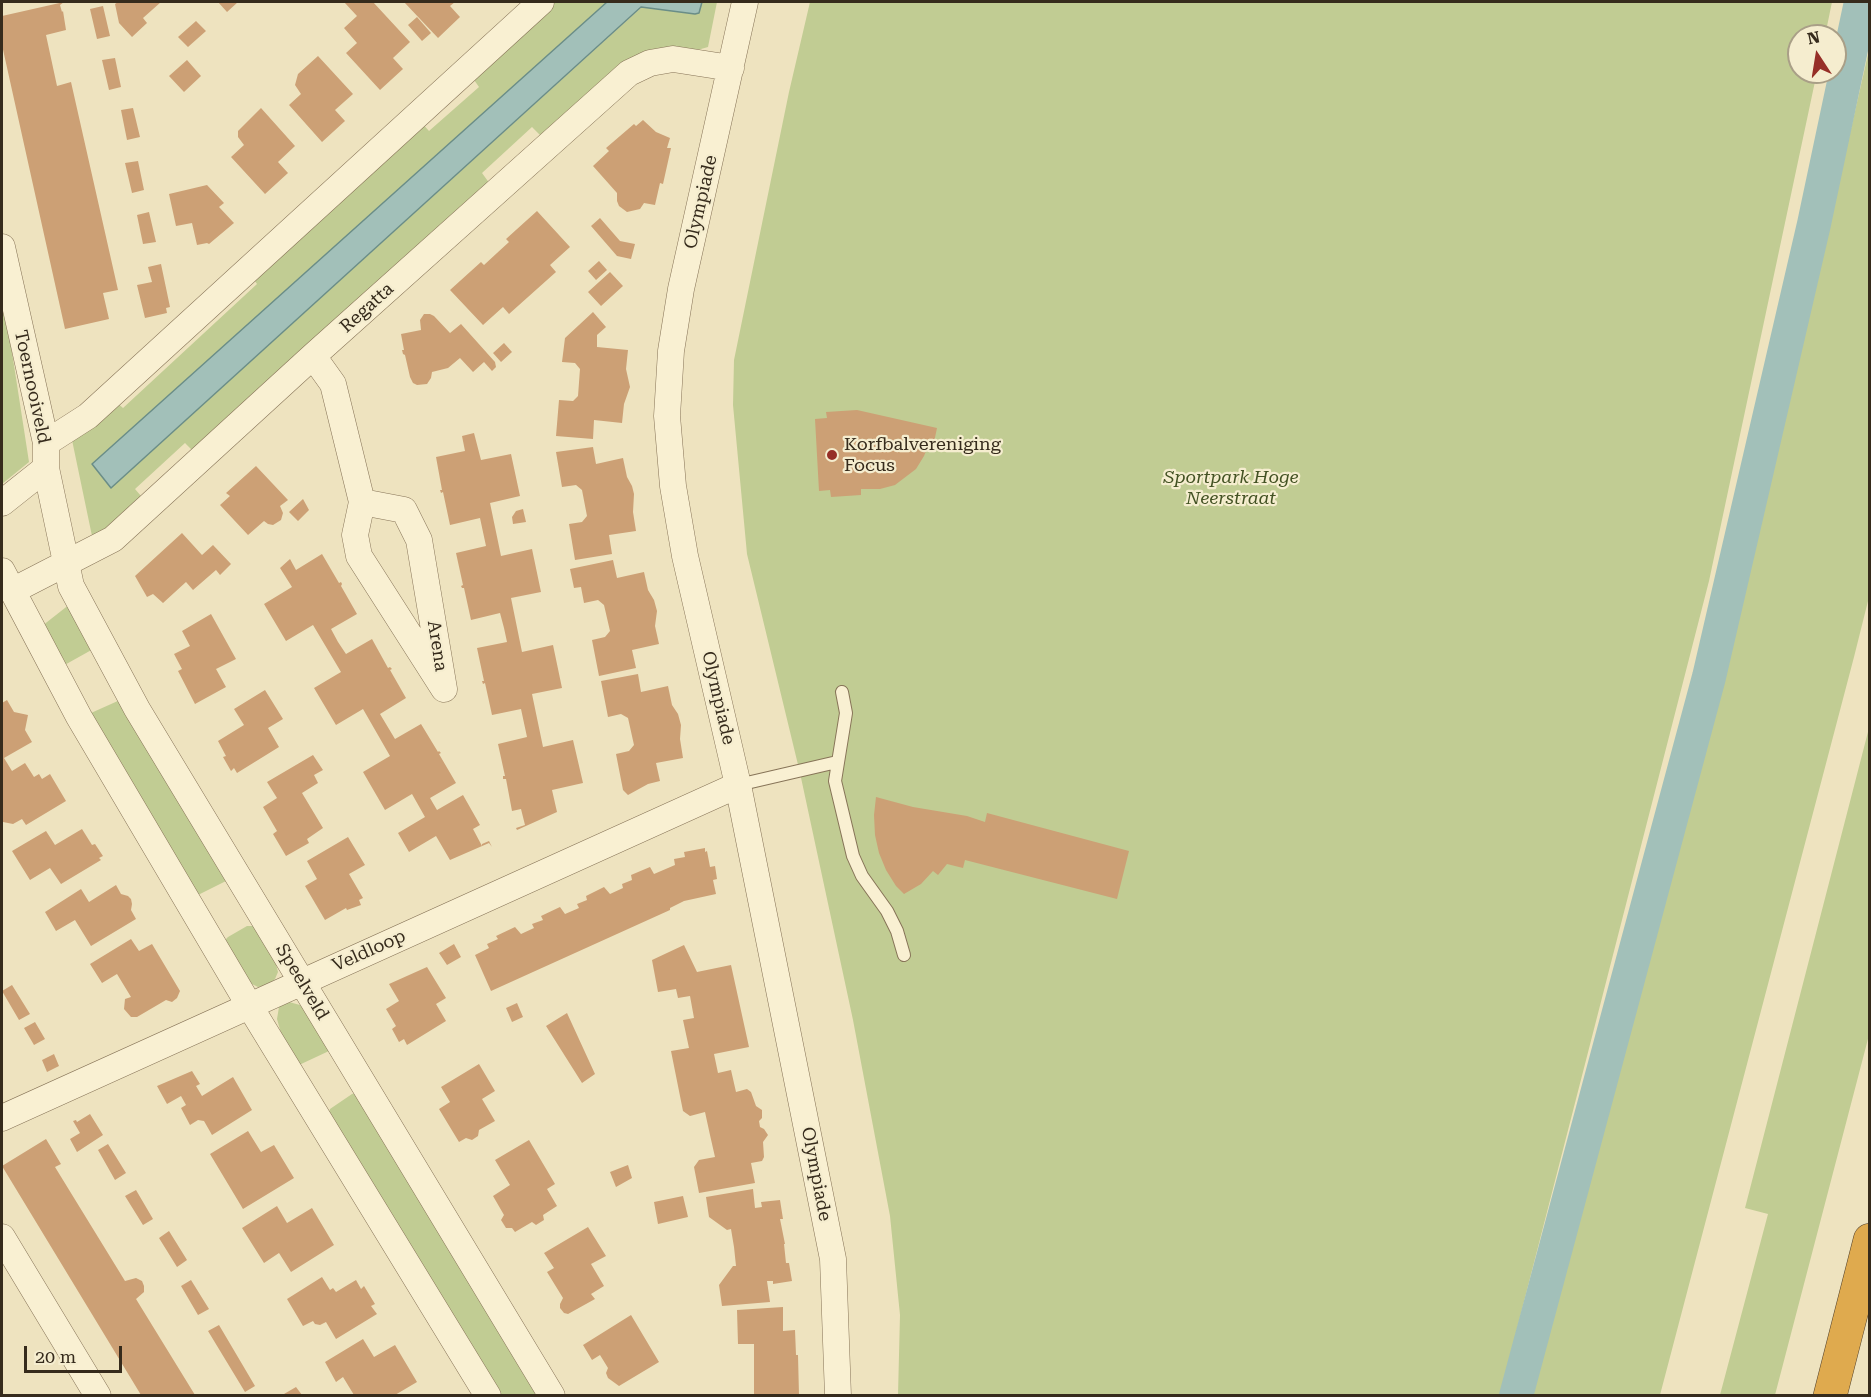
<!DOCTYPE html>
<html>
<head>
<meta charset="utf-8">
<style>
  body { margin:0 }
  #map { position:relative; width:1871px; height:1397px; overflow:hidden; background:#eee3bf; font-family:"Roboto Serif",serif }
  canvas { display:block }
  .frame { position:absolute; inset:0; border:3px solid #362b1c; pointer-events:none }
  .north { position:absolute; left:1787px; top:24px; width:60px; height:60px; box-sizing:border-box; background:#f5edcf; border:2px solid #a99f87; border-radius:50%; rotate:348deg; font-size:16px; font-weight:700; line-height:24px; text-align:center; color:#362b1c }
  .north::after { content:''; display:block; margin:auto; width:21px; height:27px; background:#962f27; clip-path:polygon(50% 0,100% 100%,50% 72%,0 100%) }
  .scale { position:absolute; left:24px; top:1346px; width:98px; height:27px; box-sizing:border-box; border:3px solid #362b1c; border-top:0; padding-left:8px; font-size:18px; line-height:21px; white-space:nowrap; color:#362b1c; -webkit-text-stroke:4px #f5edcf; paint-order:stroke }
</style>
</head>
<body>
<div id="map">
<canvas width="1871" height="1397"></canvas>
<div class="frame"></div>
<div class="north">N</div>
<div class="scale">20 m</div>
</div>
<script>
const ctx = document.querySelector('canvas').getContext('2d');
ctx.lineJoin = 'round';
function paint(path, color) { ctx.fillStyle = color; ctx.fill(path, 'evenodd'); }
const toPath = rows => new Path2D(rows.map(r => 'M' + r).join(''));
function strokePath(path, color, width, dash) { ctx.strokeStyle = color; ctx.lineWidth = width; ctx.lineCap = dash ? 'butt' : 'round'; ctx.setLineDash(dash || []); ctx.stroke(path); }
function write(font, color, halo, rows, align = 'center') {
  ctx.font = font + ' "Roboto Serif",serif'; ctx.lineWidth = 4.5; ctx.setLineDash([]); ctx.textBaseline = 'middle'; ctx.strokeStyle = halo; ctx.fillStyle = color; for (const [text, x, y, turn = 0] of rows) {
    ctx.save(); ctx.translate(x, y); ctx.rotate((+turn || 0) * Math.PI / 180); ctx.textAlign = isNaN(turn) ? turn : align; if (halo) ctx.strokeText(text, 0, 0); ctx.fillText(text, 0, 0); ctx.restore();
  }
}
paint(toPath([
  [554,2,607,2,92,464,111,488,642,7,695,14,699,13,702,2,717,2,708,47,694,51,665,49,624,61,542,137,532,127,482,173,490,184,194,452,185,443,135,489,141,496,141,500,101,534,92,536,72,440,115,401,123,408,257,284,252,277,421,122,429,131,479,87,472,77],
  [810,2,1832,2,1825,36,1799,36,1799,72,1817,72,1709,581,1500,1395,898,1395,900,1315,890,1216,853,1020,800,773,747,554,733,405,734,360,789,92],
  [1869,50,1870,593,1854,657,1660,1395,1530,1395,1732,648],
  [2,288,29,462,2,484],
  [70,604,95,648,61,667,42,626],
  [120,700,228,880,198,895,91,713],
  [1869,728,1869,1035,1775,1395,1720,1395,1768,1214,1745,1208],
  [247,926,258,926,276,964,278,972,275,979,269,985,258,987,250,983,223,942,228,937],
  [289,1002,300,1005,305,1009,329,1051,299,1065,284,1044,277,1019,279,1007,283,1003],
  [357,1093,544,1395,500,1395,329,1113,330,1109,352,1094]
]), '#c1cc93');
const water = toPath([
  [607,2,702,2,699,13,695,14,641,7,111,488,92,464,607,2]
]);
paint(water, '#a2c0b9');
strokePath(water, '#6a8d87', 1.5);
strokePath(toPath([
  [1516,1396,1709,677,1814,224,1861,2]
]), '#a2c0b9', 34);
paint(toPath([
  [64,2,60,5,62,12,63,11,66,30,46,35,57,86,71,82,118,290,103,293,109,319,65,329,2,45,2,16],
  [118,2,161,2,143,18,147,23,132,37,119,23,115,4],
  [218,2,238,2,227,12],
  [344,2,373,2,410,42,393,58,403,69,380,90,346,53,357,43,344,28,357,16],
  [404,2,455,2,450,6,460,17,438,38],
  [103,6,110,36,97,39,90,9],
  [417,17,431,33,422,41,408,25],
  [196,21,206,31,188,47,178,37],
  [318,56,353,94,335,110,345,121,322,142,289,105,301,94,295,85,298,74],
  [115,58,121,87,109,90,102,60],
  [187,60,201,76,184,92,169,76],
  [133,108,140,137,127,140,121,110],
  [261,108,295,146,278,162,288,173,265,194,231,157,244,145,238,137,238,131],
  [643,120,656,132,670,138,667,148,671,148,663,184,660,183,655,205,644,203,640,209,627,212,619,206,617,201,617,193,593,166,609,151,606,148,634,124,636,126],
  [138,161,144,190,132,193,125,163],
  [207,185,224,203,219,207,234,223,209,244,207,243,197,245,192,223,176,226,169,194],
  [537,211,570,247,550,265,556,272,509,314,503,307,483,325,450,290,481,262,484,265,497,253,509,242,506,239],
  [149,212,156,242,143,244,137,215],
  [600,218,620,241,635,244,631,259,617,256,591,226],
  [599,261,607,270,596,280,588,271],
  [161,264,170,307,166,308,167,313,145,318,137,285,152,282,148,267],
  [610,272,623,286,601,306,588,292],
  [593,312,606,327,597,335,597,347,628,350,626,369,630,387,624,404,622,423,594,420,593,439,556,436,559,400,573,401,578,396,580,369,575,363,562,362,565,338],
  [424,314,430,314,434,316,450,333,461,324,495,362,496,367,492,371,484,362,473,372,460,358,448,368,432,372,431,378,427,384,417,385,413,383,410,377,405,355,403,354,402,350,404,350,401,334,421,330,420,320],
  [504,343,512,352,501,362,493,353],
  [857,410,937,428,933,447,928,446,924,456,916,469,895,485,880,489,861,489,861,495,831,497,830,490,819,491,815,419,827,418,826,412],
  [474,433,481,460,511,454,520,496,490,503,501,556,532,549,541,592,511,598,522,652,553,645,562,688,532,694,543,747,573,740,583,783,552,790,557,812,517,830,516,828,525,825,521,809,512,811,506,779,503,779,503,776,505,776,498,744,527,737,521,709,492,715,485,683,483,684,482,681,484,681,477,648,507,642,504,628,500,613,471,620,464,588,462,588,461,586,463,585,456,553,486,546,480,518,450,525,443,492,441,493,440,490,442,490,436,457,465,451,462,436],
  [593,447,596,464,623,458,627,477,632,486,634,494,633,512,636,531,609,535,612,554,575,560,569,524,582,522,587,516,582,490,576,485,562,487,556,452],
  [256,466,288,500,280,506,283,513,281,520,273,525,268,524,264,521,248,535,220,505,230,496,226,493],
  [303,499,309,510,298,521,289,512],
  [523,509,526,522,513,524,512,517,516,511],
  [182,533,202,555,213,545,231,564,220,575,216,570,193,590,186,582,163,603,153,594,147,597,135,576],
  [322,554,339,583,341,582,342,584,341,586,357,614,331,629,338,642,346,654,372,639,388,668,390,667,392,669,390,670,406,698,380,714,395,739,421,724,438,752,439,751,441,753,439,754,456,783,430,798,437,810,463,795,480,825,473,829,482,846,482,844,489,841,492,847,489,843,450,860,436,836,409,852,398,833,425,817,412,794,385,810,363,772,390,756,363,709,336,725,314,688,341,672,313,625,286,641,264,604,292,587,280,568,290,559,296,570],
  [613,560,617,578,644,572,648,590,654,600,657,611,655,626,659,644,632,650,636,668,599,676,592,640,605,637,610,631,604,605,598,600,584,603,581,587,574,588,570,569],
  [211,614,236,659,216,669,226,687,195,704,178,671,182,669,174,654,190,646,182,631],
  [638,674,641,692,668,686,672,705,678,714,681,725,680,739,683,758,656,763,660,781,648,784,628,795,623,790,616,754,629,751,634,745,628,718,621,714,608,717,601,681],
  [265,690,283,719,268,728,279,747,237,773,234,768,231,771,223,757,226,756,218,741,244,725,234,709],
  [7,700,14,712,28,715,25,730,32,742,4,758,12,771,25,763,34,777,39,774,42,779,50,774,66,801,26,825,22,819,13,824,3,822,2,819,2,703],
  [313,755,323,770,314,775,318,783,302,793,323,828,307,839,309,843,286,856,273,834,277,831,263,807,277,798,267,782],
  [876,797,913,807,967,816,985,822,987,813,1129,851,1117,899,965,860,963,868,947,864,938,875,933,871,921,884,904,894,896,886,886,870,879,853,875,835,874,815],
  [82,829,92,845,95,844,103,856,99,858,101,860,61,884,50,868,30,880,12,851,46,831,55,845],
  [348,837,365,865,349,874,363,898,359,900,361,905,347,910,346,908,325,920,305,886,317,879,307,861],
  [705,848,705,852,707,851,710,867,715,866,717,879,713,880,716,894,684,901,670,908,670,910,491,991,475,955,489,948,487,944,498,939,496,936,515,927,521,934,534,928,532,924,543,920,541,916,560,907,565,914,579,908,577,904,587,900,586,896,604,887,610,894,623,888,622,884,632,880,631,875,650,867,654,874,675,865,674,859,685,857,684,852],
  [116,885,121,894,128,896,131,899,132,904,131,910,136,919,91,946,75,920,56,931,45,912,81,889,89,902],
  [131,939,139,951,152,944,180,991,177,998,172,1002,166,1000,137,1017,131,1017,124,1009,125,999,131,997,117,974,102,983,90,964],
  [454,944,461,957,447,965,439,953],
  [684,945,697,972,731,965,749,1047,714,1054,718,1073,731,1070,736,1092,747,1089,751,1092,756,1106,762,1110,762,1118,759,1121,760,1127,764,1129,768,1135,763,1142,764,1157,762,1161,751,1163,755,1183,699,1193,694,1167,699,1160,715,1157,710,1135,705,1112,690,1116,683,1111,671,1051,689,1048,683,1020,694,1018,690,996,678,998,676,989,658,992,652,960],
  [427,967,446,998,436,1004,446,1021,407,1045,404,1039,399,1042,392,1029,396,1026,386,1009,399,1001,389,984],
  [12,985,30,1014,19,1020,2,991],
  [517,1003,523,1017,512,1022,506,1008],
  [567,1013,595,1074,582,1083,546,1026],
  [35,1022,45,1039,34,1045,24,1028],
  [54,1054,59,1066,47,1072,42,1060],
  [479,1064,495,1091,482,1099,495,1121,479,1130,478,1136,472,1140,466,1138,459,1142,439,1109,450,1102,441,1087],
  [192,1071,200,1084,196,1086,202,1096,233,1077,252,1110,212,1135,204,1121,198,1120,190,1125,181,1108,186,1105,181,1096,167,1104,157,1086],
  [90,1114,103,1135,77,1152,70,1139,80,1133,73,1121,76,1120,77,1122],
  [248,1131,261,1152,274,1145,294,1178,243,1209,210,1154],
  [46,1139,61,1164,55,1167,125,1281,136,1278,142,1281,144,1286,144,1292,136,1299,195,1395,141,1395,2,1166],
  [529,1140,555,1184,547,1189,557,1206,543,1215,544,1220,536,1225,532,1222,515,1232,512,1228,506,1228,501,1220,504,1215,493,1196,510,1185,495,1160],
  [108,1144,126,1173,115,1180,98,1150],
  [628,1165,632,1178,616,1187,610,1172],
  [753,1189,755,1208,762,1207,761,1202,780,1200,783,1219,780,1219,785,1244,784,1244,786,1263,789,1263,792,1281,773,1284,773,1281,767,1281,770,1302,722,1306,719,1285,733,1266,736,1266,734,1247,731,1229,727,1230,709,1217,706,1197],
  [136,1190,153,1219,143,1225,125,1196],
  [683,1196,688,1217,658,1224,654,1202],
  [277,1206,287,1223,312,1208,334,1245,291,1272,279,1253,264,1263,242,1228],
  [588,1227,606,1256,591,1264,604,1286,591,1294,595,1299,568,1314,564,1313,560,1308,560,1304,563,1298,547,1272,554,1268,544,1253],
  [169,1231,187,1260,177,1267,159,1238],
  [322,1277,330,1290,333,1288,336,1292,356,1280,361,1289,364,1286,375,1304,371,1306,377,1314,336,1339,326,1322,320,1325,315,1324,313,1321,303,1326,287,1299],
  [191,1280,209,1309,198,1315,181,1286],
  [783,1307,783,1331,795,1330,796,1355,798,1355,799,1395,754,1395,754,1344,738,1344,737,1310],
  [631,1315,659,1362,619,1386,608,1378,606,1373,608,1368,600,1355,592,1360,583,1345],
  [219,1325,255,1386,245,1392,208,1331],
  [363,1339,374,1357,395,1345,417,1382,395,1395,354,1395,343,1377,336,1382,325,1362],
  [296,1387,302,1395,285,1395,284,1394]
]), '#cca075');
const lane = toPath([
  [842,692,846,713,835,781,853,856,862,876,887,911,897,931,904,955],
  [738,785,837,762]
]);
const street = toPath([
  [745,2,681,289,671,351,667,416,673,486,685,556,738,785,833,1259,838,1396],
  [2,247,46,443,46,468,71,586,137,709,552,1396],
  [313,356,333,384,362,502,355,535,359,556,444,689,419,540,404,510,362,502],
  [46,443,88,416,541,2],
  [2,503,46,468],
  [2,571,79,717,249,1005,488,1396],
  [12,591,113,539,313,356,629,73,650,63,673,59,731,68],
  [2,1118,738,785],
  [2,1237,98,1396]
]);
const highway = toPath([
  [1830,1396,1870,1240]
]);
strokePath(lane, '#877458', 14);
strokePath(street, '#877458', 27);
strokePath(highway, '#54422c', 34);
strokePath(lane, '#f9f0d2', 12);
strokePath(street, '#f9f0d2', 26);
strokePath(highway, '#dfaa4e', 33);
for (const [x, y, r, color] of [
  [832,455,6,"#962f27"]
]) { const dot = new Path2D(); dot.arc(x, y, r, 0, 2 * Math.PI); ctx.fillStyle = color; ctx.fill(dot); strokePath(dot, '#f5edcf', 2); }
write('18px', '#362b1c', '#f5edcf', [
  ["Olympiade",701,202,-77],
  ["Regatta",367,308,-42],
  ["Toernooiveld",32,387,78],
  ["Arena",437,646,81],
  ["Olympiade",718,698,77],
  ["Veldloop",369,951,-24],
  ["Speelveld",302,982,59],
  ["Olympiade",816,1174,79]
]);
write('18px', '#362b1c', '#f5edcf', [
  ["Korfbalvereniging",844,445],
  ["Focus",844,466]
], 'left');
write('italic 18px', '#435223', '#f5edcf', [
  ["Sportpark Hoge",1231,478],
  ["Neerstraat",1231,499]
]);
</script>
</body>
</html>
